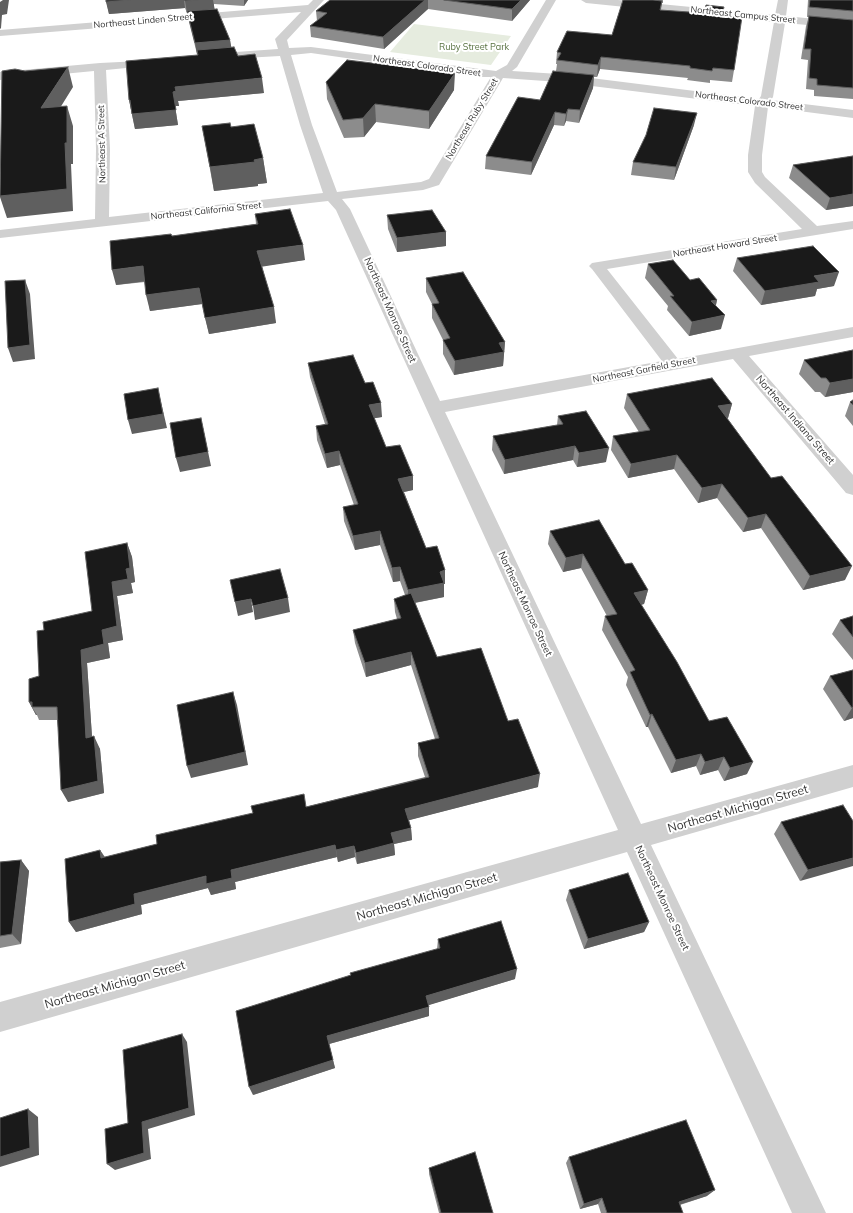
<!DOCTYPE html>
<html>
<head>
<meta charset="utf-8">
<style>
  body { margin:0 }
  canvas { display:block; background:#fff }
</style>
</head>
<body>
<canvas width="853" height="1213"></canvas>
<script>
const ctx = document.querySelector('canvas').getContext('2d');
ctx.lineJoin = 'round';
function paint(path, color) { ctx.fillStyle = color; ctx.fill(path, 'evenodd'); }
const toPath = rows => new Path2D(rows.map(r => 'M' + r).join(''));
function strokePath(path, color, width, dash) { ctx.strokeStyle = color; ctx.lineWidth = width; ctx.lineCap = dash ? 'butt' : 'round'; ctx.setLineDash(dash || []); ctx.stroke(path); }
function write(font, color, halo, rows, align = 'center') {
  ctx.font = font + ' Mulish,sans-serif'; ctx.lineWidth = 4; ctx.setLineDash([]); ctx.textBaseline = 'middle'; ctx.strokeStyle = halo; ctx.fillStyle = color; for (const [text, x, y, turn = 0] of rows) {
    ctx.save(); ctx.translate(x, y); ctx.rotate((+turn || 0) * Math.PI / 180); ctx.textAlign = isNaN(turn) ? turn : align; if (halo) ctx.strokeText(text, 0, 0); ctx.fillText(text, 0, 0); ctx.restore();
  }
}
paint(toPath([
  [414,24,511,36,491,65,390,52]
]), '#e6ecdf');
paint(toPath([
  [313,0,324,0,287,40,289,48,311,47,496,71,507,65,546,0,556,0,517,67,512,71,559,74,759,99,761,96,774,22,586,3,581,0,618,0,775,15,778,0,788,0,786,16,853,23,853,29,785,23,773,97,771,100,853,110,853,118,768,107,762,155,762,172,765,177,817,226,853,221,853,229,607,269,678,359,853,327,853,337,749,356,853,475,853,495,846,493,733,359,445,412,641,824,853,765,853,787,651,845,826,1213,792,1213,627,852,0,1032,0,1002,618,830,336,210,328,201,0,238,0,230,95,219,96,149,94,71,0,80,0,72,100,63,160,60,162,62,160,64,156,65,106,70,110,149,109,217,323,193,300,125,280,56,208,60,202,57,208,54,278,49,275,39,301,12,0,36,0,30,308,5,313,0],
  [311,53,479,77,491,77,429,179,421,182,337,192,312,125,291,55,311,53],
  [503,78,559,82,755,106,748,155,748,172,755,183,802,229,592,263,589,266,592,269,662,361,440,401,350,209,342,199,423,190,439,185,503,78]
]), '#d0d0d0');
paint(toPath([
  [106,0,248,0,244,6,214,4,214,9,230,40,231,48,238,56,264,93,178,101,179,106,175,106,178,125,135,129,129,100,198,54,197,54,189,22,187,13,185,8,109,14],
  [330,0,530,0,512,21,428,9,384,49,311,37,310,26,317,21,316,11],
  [623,0,663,0,663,3,662,3,661,10,722,15,734,70,732,82,710,80,710,83,687,80,688,78,600,69,597,77,594,77,593,88,579,123,566,121,564,126,554,125,531,175,485,169,486,156,540,100,556,71,557,64,556,64,557,52,612,35],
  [808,0,853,0,853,99,814,96,814,90,806,89,808,60,801,59,806,26,809,17,807,17],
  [326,82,454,90,429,129,376,122,364,137,344,138,327,99],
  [694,125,674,180,631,175,633,162],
  [202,126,263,158,267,183,258,184,258,186,214,191],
  [853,156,853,206,826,210,789,178,793,165],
  [255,214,305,260,262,266,276,323,209,334,202,304,150,311,145,282,116,285,172,236,256,224],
  [387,215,446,232,446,246,397,252,388,229],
  [737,258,834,286,817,289,815,296,761,305,733,271],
  [648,264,690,280,717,300,716,305,721,329,689,336,667,310,668,306,645,278],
  [426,278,505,342,503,366,454,375,443,354,443,340,432,318,432,304,426,292],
  [853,350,853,392,825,397,820,392,815,392,799,374,804,360],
  [308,363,365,383,382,417,374,418,386,447,413,490,404,492,426,548,445,570,445,584,444,584,444,597,415,603,437,657,508,721,538,787,409,820,411,828,412,840,394,844,395,855,357,864,355,857,338,862,337,857,235,882,236,889,211,895,208,888,141,905,142,914,76,932,69,922,100,850,105,857,425,777,418,756,418,743,435,739,411,665,366,677,355,643,353,630,397,619,395,612,394,599,405,595,400,581,393,582,380,545,355,550,344,521,343,507,354,505,340,465,327,468,317,440,316,426,325,424,310,377],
  [627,394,732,404,728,418,727,418,845,580,803,590,761,528,743,532,717,498,698,503,674,469,628,478,611,450,613,436,639,432,624,408],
  [853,400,853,426,845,416,850,402],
  [558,416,606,462,577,467,573,460,504,474,492,450,493,436,557,425],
  [550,531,625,564,648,590,644,604,641,605,709,721,747,774,724,781,718,770,700,775,696,766,671,773,648,727,646,727,626,685,628,677,602,630,605,616,607,616,581,568,563,572,548,544],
  [127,543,132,557,135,582,131,583,133,593,117,596,123,640,108,643,110,658,87,663,92,737,100,749,104,793,68,802,57,720,39,720,37,715,36,715,29,702,39,676,44,630,92,611],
  [853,616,853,660,832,634,840,620],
  [853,670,853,718,844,721,823,689,830,676],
  [853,821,800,881,774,834,781,822],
  [21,860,29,871,21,944,0,948,0,862],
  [569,890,649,922,644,932,584,949,566,900],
  [438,939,515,979,428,1005,429,1016,329,1044,335,1068,253,1095,437,949],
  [569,1157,707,1196,680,1205,683,1213,601,1213,598,1204,580,1209,566,1163],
  [429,1168,493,1213,439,1213,429,1174]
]), '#8c8c8c');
paint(toPath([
  [3,0,9,0,7,14,2,15,1,28,0,29,0,2],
  [131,0,184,0,185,8,109,14,106,2],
  [199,0,213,0,215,11,187,13,185,1],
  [244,0,248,0,244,6],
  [425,0,428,0,428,9,384,49,383,37],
  [521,0,530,0,512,21,512,9],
  [230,40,232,51,197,50,198,54,197,54,195,43],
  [601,57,600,69,597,77,598,65],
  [68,67,73,87,47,129,41,108],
  [455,73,454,90,429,129,429,111],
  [594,75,593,88,579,123,580,110],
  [262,78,264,93,178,101,179,106,175,106,178,125,135,129,129,100,173,92,175,87],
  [375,104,376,122,364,137,363,118],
  [67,106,73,126,73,164,71,164,73,211,7,218,0,197,0,196,65,143],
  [568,109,566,121,564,126,566,114],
  [555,112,554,125,531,175,532,162],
  [697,113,694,125,674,180,676,167],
  [263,158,267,183,258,184,258,186,214,191,210,167],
  [853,194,853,206,826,210,830,198],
  [446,232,446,246,397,252,397,238],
  [303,245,305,260,260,267,257,251],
  [143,266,147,281,116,285,112,270],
  [839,272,834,286,817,289,815,296,761,305,765,291,814,276],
  [25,280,30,294,35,359,13,362,8,348],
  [199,288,202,304,150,311,146,295],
  [717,300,714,313,711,301],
  [274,307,276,323,209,334,205,318],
  [725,315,721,329,689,336,692,322],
  [505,342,503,366,454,375,455,361,499,343],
  [853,379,853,392,825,397,830,383],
  [158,388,161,402,167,428,132,434,128,420],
  [381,403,382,417,370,419,369,405],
  [732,404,728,418,714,420,718,406],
  [201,418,211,466,180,472,176,458],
  [575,446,573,460,504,474,505,460],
  [609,448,606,462,577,467,579,453],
  [339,451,340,465,327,468,325,454],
  [677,455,674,469,628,478,631,464],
  [413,476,413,490,399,493,398,479],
  [722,484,717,498,698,503,702,488],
  [766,514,761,528,743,532,748,518],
  [380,531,380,545,355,550,353,536],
  [127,543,132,557,135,582,131,583,133,593,117,596,123,640,108,643,110,658,87,663,93,751,86,738,81,650,102,630,112,582,126,569],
  [583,554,581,568,563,572,566,558],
  [852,566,845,580,803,590,810,576],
  [400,567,400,581,393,582,392,568],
  [445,570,445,584,444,584,444,597,408,604,408,590,440,572],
  [648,590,644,604,631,607,634,593],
  [288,598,290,612,255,620,253,606],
  [251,599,253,612,238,616,235,602],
  [411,652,411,665,366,677,365,663],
  [233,692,237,705,248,765,191,778,187,766],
  [29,702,32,702,32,707,37,715,36,715],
  [853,707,853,718,844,721,852,708],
  [652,714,648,727,646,727,650,715],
  [94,736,100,749,104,793,68,802,61,790],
  [701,754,696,766,671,773,676,760],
  [724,757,718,770,700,775,705,762],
  [753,762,747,774,724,781,730,768],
  [540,774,538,787,406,821,405,809],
  [411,828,412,840,394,844,395,855,357,864,356,853,391,833],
  [335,845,337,857,235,882,236,889,211,895,208,888,141,905,142,914,76,932,69,922,134,894],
  [354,846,355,857,338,862,336,850],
  [100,850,107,861,101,858],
  [853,858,853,866,800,881,808,870],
  [21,860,29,871,21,944,12,934],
  [649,922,644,932,584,949,588,939],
  [517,969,515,979,426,1006,426,996],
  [429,1007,429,1016,329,1044,335,1068,253,1095,249,1087,327,1036],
  [182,1034,187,1042,195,1115,148,1129,151,1159,115,1170,107,1164,142,1122],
  [28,1109,38,1117,39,1155,0,1167,0,1157],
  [715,1190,707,1196,672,1207,679,1202],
  [602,1198,598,1204,580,1209,584,1204]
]), '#5f5f5f');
const building = toPath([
  [106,0,131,0,106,2,106,0],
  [184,0,199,0,185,1,184,0],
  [330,0,425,0,383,37,310,26,327,13,316,11,330,0],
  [444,0,521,0,512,9,444,0],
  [623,0,653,0,662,1,660,10,704,13,706,5,724,7,722,15,742,17,734,70,713,68,712,71,690,68,690,66,601,57,598,65,557,60,561,53,557,52,567,31,612,35,623,0],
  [810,0,853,0,853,11,809,7,810,0],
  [217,9,230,40,195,43,187,11,217,9],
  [809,16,853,20,853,88,817,85,817,79,809,78,811,49,804,49,809,16],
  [234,47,238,56,255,54,262,78,175,87,176,91,173,92,176,110,132,114,130,100,129,100,126,61,198,55,197,50,234,47],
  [347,60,455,73,429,111,375,104,363,118,343,120,326,82,347,60],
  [68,67,41,108,67,106,67,143,65,143,67,189,0,196,2,71,15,69,25,71,68,67],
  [553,71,594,75,580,110,568,109,566,114,555,112,532,162,486,156,518,97,540,100,553,71],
  [654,108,697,113,676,167,633,162,646,135,654,108],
  [230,123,231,127,254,124,263,158,254,160,255,162,210,167,202,126,230,123],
  [853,156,853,194,830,198,793,165,853,156],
  [290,209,303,245,257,251,274,307,205,318,199,288,146,295,143,266,112,270,110,241,171,234,172,236,258,224,255,214,290,209],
  [432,210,446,232,397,238,387,215,432,210],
  [813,246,839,272,814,276,819,282,765,291,737,258,813,246],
  [673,260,690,280,699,278,717,300,711,301,725,315,692,322,670,296,674,296,648,264,673,260],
  [463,272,505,342,499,343,504,352,455,361,443,340,450,338,432,304,439,303,426,278,463,272],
  [25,280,30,345,8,348,5,281,25,280],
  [853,350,853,379,830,383,826,378,821,378,804,360,853,350],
  [353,355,365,383,373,382,381,403,369,405,386,447,400,445,413,476,398,479,426,548,437,546,445,570,440,572,444,583,408,590,400,567,392,568,380,531,353,536,343,507,358,504,339,451,325,454,316,426,328,424,308,363,353,355],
  [712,378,732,404,718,406,771,478,782,476,852,566,810,576,766,514,748,518,722,484,702,488,677,455,631,464,613,436,650,430,627,394,712,378],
  [158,388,163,414,128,420,124,394,158,388],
  [853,400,853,405,850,402,853,400],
  [586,411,609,448,579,453,575,446,505,460,493,436,563,424,558,416,586,411],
  [201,418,208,452,176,458,170,423,201,418],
  [599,520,625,564,632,563,648,590,634,593,677,662,709,721,727,717,753,762,730,768,724,757,705,762,701,754,676,760,652,714,650,715,630,672,635,670,605,616,617,614,583,554,566,558,550,531,599,520],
  [127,543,130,568,126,569,128,579,112,582,117,626,102,630,104,644,81,650,86,738,94,736,98,781,61,790,57,707,32,707,32,702,29,702,29,679,39,676,37,631,44,630,43,622,92,611,85,552,127,543],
  [280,569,288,598,253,606,251,599,235,602,230,580,280,569],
  [411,593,437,657,481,648,508,721,518,719,540,774,405,809,411,828,391,833,394,843,356,853,354,846,336,850,335,845,231,870,232,878,206,884,206,876,134,894,135,904,69,922,65,859,100,850,101,858,157,844,156,835,253,813,251,806,304,794,306,807,429,777,418,743,439,738,411,652,365,663,353,630,401,618,394,599,411,593],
  [853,616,853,637,840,620,853,616],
  [853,670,853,707,852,708,830,676,853,670],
  [233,692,245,752,187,766,177,705,233,692],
  [843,805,853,821,853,858,808,870,781,822,843,805],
  [21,860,12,934,0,936,0,862,21,860],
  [628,873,649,922,588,939,569,890,628,873],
  [501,921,517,969,426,996,429,1007,327,1036,333,1060,249,1087,236,1011,351,975,350,973,440,948,438,939,501,921],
  [182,1034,189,1108,142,1122,144,1153,107,1164,105,1129,128,1123,123,1050,182,1034],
  [28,1109,30,1148,0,1157,0,1118,28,1109],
  [686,1120,715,1190,679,1202,683,1213,607,1213,602,1198,584,1204,569,1157,686,1120],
  [475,1152,493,1213,441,1213,429,1168,475,1152]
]);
paint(building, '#1a1a1a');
strokePath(building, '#5f5f5f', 1);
write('9px', '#333', '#fff', [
  ["Northeast Campus Street",743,15,6],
  ["Northeast Linden Street",143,21,-5],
  ["Northeast Colorado Street",427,66,8],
  ["Northeast Colorado Street",749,101,7],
  ["Northeast Ruby Street",472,119,-59],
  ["Northeast A Street",102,144,-91],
  ["Northeast California Street",206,211,-6],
  ["Northeast Howard Street",725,246,-9],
  ["Northeast Garfield Street",644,370,-11]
]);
write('9px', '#56703f', '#fff', [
  ["Ruby Street Park",474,47]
]);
write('10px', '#333', '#fff', [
  ["Northeast Monroe Street",390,310,66],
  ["Northeast Indiana Street",795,420,49],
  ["Northeast Monroe Street",525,604,65],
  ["Northeast Monroe Street",662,898,65]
]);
write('12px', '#333', '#fff', [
  ["Northeast Michigan Street",738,809,-16],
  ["Northeast Michigan Street",427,897,-16],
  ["Northeast Michigan Street",115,985,-16]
]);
</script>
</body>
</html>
